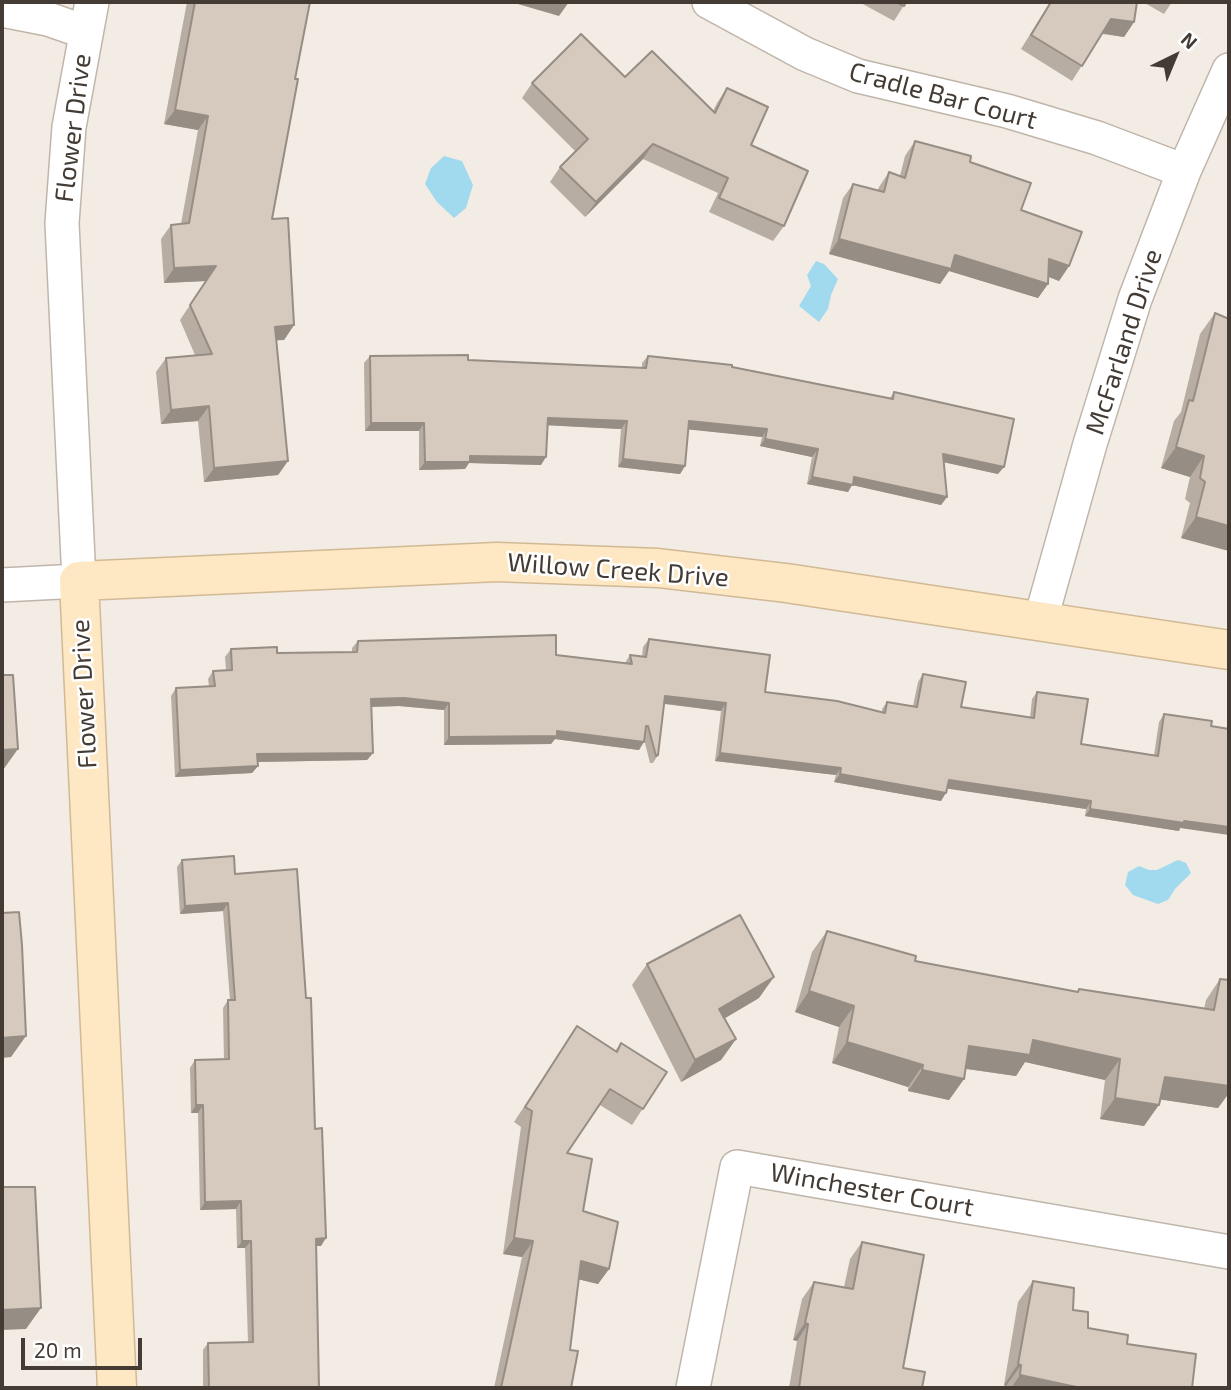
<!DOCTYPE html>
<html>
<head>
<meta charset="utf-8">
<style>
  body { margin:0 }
  #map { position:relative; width:1231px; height:1390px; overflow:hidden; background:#f2ece4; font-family:"Exo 2",sans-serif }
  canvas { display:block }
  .frame { position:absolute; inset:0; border:4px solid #443c34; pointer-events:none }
  .north { position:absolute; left:1140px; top:21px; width:70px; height:70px; -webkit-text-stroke:5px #fff; paint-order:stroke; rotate:43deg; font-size:19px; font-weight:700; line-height:28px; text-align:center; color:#443c34 }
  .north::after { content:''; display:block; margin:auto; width:24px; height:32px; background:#443c34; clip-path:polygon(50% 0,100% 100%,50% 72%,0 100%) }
  .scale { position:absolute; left:21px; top:1338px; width:121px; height:32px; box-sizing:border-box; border:4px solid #443c34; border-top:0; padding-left:9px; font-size:21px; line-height:24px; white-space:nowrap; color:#443c34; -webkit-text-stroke:5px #fff; paint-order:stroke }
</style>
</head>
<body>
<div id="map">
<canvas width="1231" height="1390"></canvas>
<div class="frame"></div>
<div class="north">N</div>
<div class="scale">20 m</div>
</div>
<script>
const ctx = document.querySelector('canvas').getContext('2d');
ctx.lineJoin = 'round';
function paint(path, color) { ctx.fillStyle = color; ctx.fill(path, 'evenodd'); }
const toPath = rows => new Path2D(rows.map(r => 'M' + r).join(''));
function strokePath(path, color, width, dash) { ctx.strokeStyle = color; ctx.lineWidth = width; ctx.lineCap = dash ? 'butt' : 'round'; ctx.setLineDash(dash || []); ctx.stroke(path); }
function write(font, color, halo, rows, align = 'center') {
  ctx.font = font + ' "Exo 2",sans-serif'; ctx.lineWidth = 5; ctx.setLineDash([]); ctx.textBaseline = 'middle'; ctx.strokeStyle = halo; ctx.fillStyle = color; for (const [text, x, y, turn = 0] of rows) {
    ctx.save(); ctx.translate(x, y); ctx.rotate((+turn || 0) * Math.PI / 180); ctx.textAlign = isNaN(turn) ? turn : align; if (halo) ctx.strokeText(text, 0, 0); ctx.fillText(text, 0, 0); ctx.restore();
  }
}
paint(toPath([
  [444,156,462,161,473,185,466,208,454,218,437,202,425,184,431,168],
  [816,261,824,264,838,279,831,295,828,309,819,322,799,306,811,286,807,275],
  [1178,860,1186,863,1191,873,1175,889,1168,900,1158,904,1133,895,1125,885,1128,872,1139,866,1149,870,1157,870]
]), '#a1daef');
const street = toPath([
  [709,2,805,54,858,76,1007,111,1097,138,1184,171],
  [2,10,48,19,85,32],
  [2,585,79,581,62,223,69,127,92,2],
  [1040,622,1090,444,1135,299,1184,171,1229,70],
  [693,1388,737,1167,1229,1252]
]);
const secondary = toPath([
  [117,1388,79,581,497,562,658,568,786,583,1229,650]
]);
strokePath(street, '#c0b5aa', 36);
strokePath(secondary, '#d2b995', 41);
strokePath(street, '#fff', 33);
strokePath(secondary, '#fee7c3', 38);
paint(toPath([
  [187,2,310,2,295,79,272,219,294,325,284,340,276,340,288,461,278,475,204,482,198,421,161,424,156,372,166,358,195,355,180,320,206,281,164,283,161,239,171,225,181,224,198,130,164,124],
  [859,2,906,2,894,21],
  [1050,2,1137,2,1134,22,1124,37,1102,34,1072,81,1021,49],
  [1143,2,1172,2,1164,14],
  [625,77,713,111,717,103,727,88,784,226,773,241,709,212,718,193,643,159,585,217,550,182,560,167,575,151,522,98,532,83],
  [915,141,970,162,1021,210,1069,266,1059,281,1049,277,1048,284,1038,298,949,271,940,284,829,254,843,198,853,184,878,190,879,187,889,172,900,176,905,156],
  [1215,313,1229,551,1181,538,1190,503,1185,499,1190,477,1161,468,1174,421,1181,412,1200,334],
  [370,356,642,368,642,363,648,356,732,367,890,398,894,392,998,474,944,462,947,497,941,505,852,485,848,492,807,484,812,457,760,446,762,437,688,429,685,466,680,474,618,467,621,429,547,425,541,465,469,463,465,469,419,470,419,431,365,431,364,363],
  [649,639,765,692,882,712,882,709,887,702,913,706,918,682,923,674,961,707,1030,718,1032,699,1037,692,1081,744,1154,755,1159,722,1164,714,1180,828,1179,831,1085,816,1086,809,947,788,941,801,834,782,836,775,715,761,721,711,664,704,658,755,653,763,650,763,644,739,639,750,555,739,551,744,444,745,444,710,399,706,371,707,373,753,367,760,257,762,258,766,252,773,175,777,171,696,176,688,209,686,208,679,213,671,226,670,225,657,231,649,277,653,352,652,352,648,358,641,556,655,625,663,630,655,642,657,643,647],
  [182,860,235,874,315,1129,321,1246,316,1246,319,1388,203,1388,203,1350,208,1343,248,1342,245,1248,237,1248,236,1209,200,1210,198,1113,191,1113,190,1068,195,1060,224,1060,223,1008,228,1000,230,1000,223,911,180,914,177,867],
  [827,931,915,961,1077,992,1079,989,1204,1009,1206,1000,1220,979,1229,1093,1218,1108,1160,1099,1144,1126,1100,1119,1105,1080,1025,1062,1016,1076,966,1069,964,1079,949,1100,908,1091,908,1087,832,1063,839,1027,795,1012,812,952],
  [647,964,759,998,725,1018,736,1039,721,1060,681,1082,632,985],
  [577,1026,615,1051,621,1043,667,1072,632,1125,600,1105,567,1153,583,1211,609,1269,598,1284,578,1279,570,1350,571,1388,494,1388,522,1257,503,1254,521,1127,514,1122],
  [862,1242,903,1368,922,1388,789,1388,797,1341,793,1340,802,1299,814,1282,844,1287,850,1259],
  [1033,1281,1073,1310,1088,1328,1127,1344,1192,1388,1006,1388,1006,1386,1004,1385,1018,1302]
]), '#b8ada3');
paint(toPath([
  [511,2,569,2,559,16],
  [1111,19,1134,22,1124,37,1101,33],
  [175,110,208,116,198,130,164,124],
  [653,144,643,159,585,217,596,202],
  [839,239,955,255,1048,284,1038,298,949,271,940,284,829,254],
  [1049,259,1069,266,1059,281,1039,273],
  [216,266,206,281,164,283,174,268],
  [294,325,284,340,264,341,275,327],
  [209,406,198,421,161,424,171,410],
  [548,418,627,421,621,429,542,425],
  [689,421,767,429,762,437,684,429],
  [371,423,424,423,419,431,365,431],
  [765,439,818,449,812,457,760,446],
  [1176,447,1204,456,1190,477,1161,468],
  [943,454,1004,467,998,474,938,461],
  [470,456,546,457,541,465,469,463,465,469,419,470,425,462],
  [623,459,685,466,680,474,618,467],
  [288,461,278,475,204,482,214,468],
  [812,477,854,477,947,497,941,505,852,485,848,492,807,484],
  [1196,517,1229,526,1229,551,1181,538],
  [665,696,726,703,721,711,660,703],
  [404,698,449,703,444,710,399,706,366,707,371,699],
  [557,731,644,742,639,750,555,739,551,744,444,745,449,737],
  [18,749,3,770,2,770,2,750],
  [373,753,367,760,252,762,257,754],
  [720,753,841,768,836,775,715,761],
  [258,766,252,773,175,777,180,770],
  [840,774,946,793,941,801,834,782],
  [949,780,1091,801,1086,809,943,788],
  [1090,809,1229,827,1229,835,1180,828,1179,831,1085,816],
  [228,903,223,911,180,914,185,906],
  [774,977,759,998,705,1030,719,1009],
  [809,991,854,1006,839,1027,795,1012],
  [26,1036,11,1057,2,1058,2,1038],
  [736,1039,721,1060,681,1082,695,1060],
  [1033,1040,1120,1059,1105,1080,1025,1062,1016,1076,954,1067,969,1046],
  [847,1042,923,1065,908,1087,832,1063],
  [922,1070,964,1079,949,1100,908,1091],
  [1165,1077,1229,1086,1229,1093,1218,1108,1150,1098],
  [1115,1098,1159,1105,1144,1126,1100,1119],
  [196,1105,203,1105,198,1113,191,1113],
  [241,1201,236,1209,200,1210,205,1202],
  [326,1238,321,1246,311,1246,316,1239],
  [514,1238,533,1241,522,1257,503,1254],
  [242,1241,251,1241,245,1248,237,1248],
  [581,1261,609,1269,598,1284,569,1277],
  [41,1308,26,1329,2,1330,2,1310],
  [805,1323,808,1324,797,1341,793,1340],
  [1018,1364,1021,1365,1006,1386,1004,1385],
  [1020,1375,1081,1388,1011,1388]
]), '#968d84');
const building = toPath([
  [195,2,310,2,295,79,298,79,272,219,288,218,294,325,275,327,288,461,214,468,209,406,171,410,166,358,212,354,190,305,216,266,174,268,171,225,189,223,208,116,175,110,195,2],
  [896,2,906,2,904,6,896,2],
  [1051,2,1137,2,1134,22,1111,19,1082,66,1031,35,1051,2],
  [581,34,625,77,652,51,715,113,727,88,768,107,751,145,808,171,784,226,719,198,728,178,653,144,596,202,560,167,588,139,532,83,581,34],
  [915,141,971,156,970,162,1031,183,1021,210,1082,232,1069,266,1049,259,1048,284,955,255,951,269,839,239,853,184,884,192,889,172,905,178,915,141],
  [1215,313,1229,319,1229,526,1196,517,1205,482,1200,478,1204,456,1176,447,1189,400,1193,401,1215,313],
  [468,355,468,360,646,368,648,356,732,365,732,367,893,399,894,392,1014,419,1004,467,943,454,947,497,854,477,853,485,812,477,818,449,765,439,767,429,689,421,685,466,623,459,627,421,548,418,546,457,470,456,470,462,425,462,424,423,371,423,370,356,468,355],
  [556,635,556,655,632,664,630,655,646,657,649,639,770,655,765,692,837,701,885,713,887,702,917,707,923,674,966,682,961,707,1034,718,1037,692,1088,699,1081,744,1158,756,1164,714,1212,721,1211,726,1229,729,1229,827,1184,821,1184,823,1090,809,1091,801,949,780,946,793,840,774,841,768,720,753,726,703,665,696,658,755,656,756,648,726,646,726,644,742,557,731,557,736,449,737,449,703,404,698,371,699,373,753,257,754,258,766,180,770,176,688,215,686,213,671,232,670,231,649,277,647,277,653,357,652,358,641,556,635],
  [2,675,13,675,18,749,2,750,2,675],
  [234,856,235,874,297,869,306,998,311,998,315,1129,322,1128,326,1238,316,1239,319,1388,209,1388,208,1343,253,1342,251,1241,242,1241,241,1201,205,1202,203,1105,196,1105,195,1060,229,1059,228,1000,235,1000,228,903,185,906,182,860,234,856],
  [19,912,22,945,26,1036,2,1038,2,913,19,912],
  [740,915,774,977,719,1009,736,1039,695,1060,647,964,740,915],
  [827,931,916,956,915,961,1078,992,1079,989,1214,1010,1220,979,1229,980,1229,1086,1165,1077,1159,1105,1115,1098,1120,1059,1033,1040,1030,1055,969,1046,964,1079,922,1070,923,1065,847,1042,854,1006,809,991,827,931],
  [577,1026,617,1052,621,1043,667,1072,643,1109,610,1089,567,1153,592,1159,583,1211,618,1222,609,1269,581,1261,570,1350,578,1351,571,1388,501,1388,533,1241,514,1238,532,1111,525,1107,577,1026],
  [2,1187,35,1187,41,1308,2,1310,2,1187],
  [862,1242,924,1255,903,1368,925,1372,922,1388,799,1388,808,1324,805,1323,814,1282,853,1289,862,1242],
  [1033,1281,1074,1288,1073,1310,1088,1312,1088,1328,1128,1335,1127,1344,1196,1354,1192,1388,1081,1388,1020,1375,1021,1365,1018,1364,1033,1281]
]);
paint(building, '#d6c9bd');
strokePath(building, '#968d84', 2);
write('26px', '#443c34', '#fff', [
  ["Cradle Bar Court",943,96,15],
  ["Flower Drive",73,128,-83],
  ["McFarland Drive",1124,342,-72],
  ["Willow Creek Drive",618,570,4],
  ["Flower Drive",84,694,-93],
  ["Winchester Court",872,1190,10]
]);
</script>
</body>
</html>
